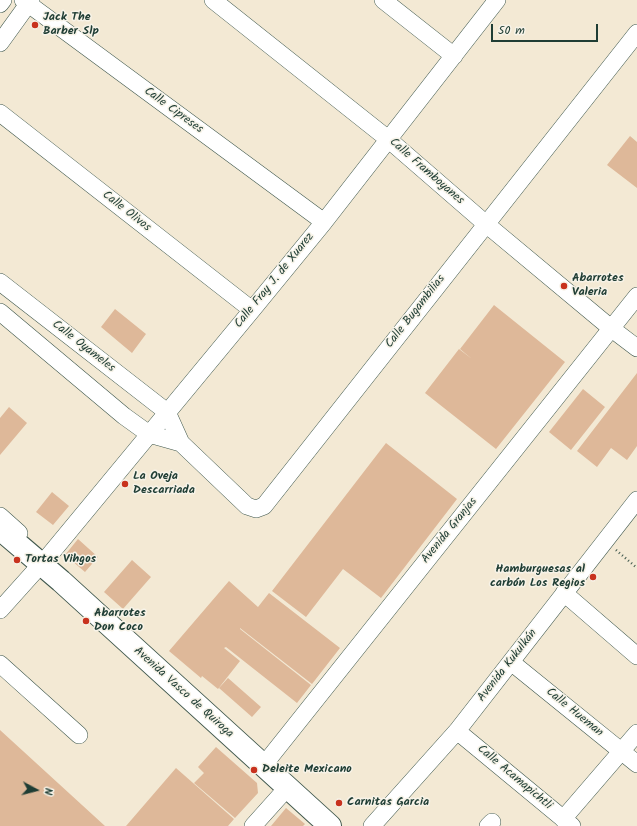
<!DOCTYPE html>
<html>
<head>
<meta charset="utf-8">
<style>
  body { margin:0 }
  #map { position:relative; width:637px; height:826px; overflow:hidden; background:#f3e9d4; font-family:Kalam,sans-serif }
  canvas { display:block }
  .north { position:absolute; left:16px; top:770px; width:40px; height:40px; -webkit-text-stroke:3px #f7f3e8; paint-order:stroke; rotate:97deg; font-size:11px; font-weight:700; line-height:16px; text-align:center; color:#1f3d34 }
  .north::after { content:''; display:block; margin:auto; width:14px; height:18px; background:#1f3d34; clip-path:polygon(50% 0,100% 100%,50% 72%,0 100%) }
  .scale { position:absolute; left:491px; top:24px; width:107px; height:18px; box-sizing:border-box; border:2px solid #1f3d34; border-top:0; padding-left:5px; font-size:12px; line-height:14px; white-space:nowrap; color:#1f3d34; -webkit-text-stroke:3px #f7f3e8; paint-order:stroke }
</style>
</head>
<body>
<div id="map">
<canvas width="637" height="826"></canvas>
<div class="north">N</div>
<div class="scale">50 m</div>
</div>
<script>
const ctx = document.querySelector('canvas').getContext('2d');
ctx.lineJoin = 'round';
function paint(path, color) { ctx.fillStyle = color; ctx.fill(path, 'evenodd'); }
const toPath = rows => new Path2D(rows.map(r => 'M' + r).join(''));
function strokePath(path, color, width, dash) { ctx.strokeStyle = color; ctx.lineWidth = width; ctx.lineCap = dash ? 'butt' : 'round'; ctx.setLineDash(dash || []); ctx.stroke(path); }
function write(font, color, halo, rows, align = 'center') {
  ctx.font = font + ' Kalam,sans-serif'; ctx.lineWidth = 3; ctx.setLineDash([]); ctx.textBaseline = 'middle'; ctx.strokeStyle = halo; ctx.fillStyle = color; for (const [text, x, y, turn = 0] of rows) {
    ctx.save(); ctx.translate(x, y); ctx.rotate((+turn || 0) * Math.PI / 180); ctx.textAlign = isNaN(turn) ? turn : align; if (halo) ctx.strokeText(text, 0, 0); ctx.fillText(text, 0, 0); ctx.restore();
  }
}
paint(toPath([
  [630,136,637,142,637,188,607,165],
  [494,305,565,362,496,449,425,393,459,349,472,359,460,349],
  [115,309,146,334,132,353,101,327],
  [637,373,637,446,627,460,611,448,597,467,577,451],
  [583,389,605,407,571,450,549,432],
  [9,407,27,423,0,455,0,418],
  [386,443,457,499,381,598,343,569,306,617,272,591],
  [52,492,69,506,53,525,36,512],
  [78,539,98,557,85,572,65,555],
  [132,560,151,577,123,609,104,592],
  [229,581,258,607,269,593,340,648,312,684,240,628,240,629,311,685,297,703,226,647,224,648,240,661,218,689,202,676,201,678,169,651],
  [228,678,261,707,252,717,219,688],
  [0,730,82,805,105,826,0,826],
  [216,747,257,783,258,793,235,818,194,783,204,773,198,767],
  [176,768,234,819,228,826,126,826],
  [286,808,305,824,303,826,271,826]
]), '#deb899');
const minor = toPath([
  [23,0,324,222],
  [213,0,388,139,486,224,612,329,637,348],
  [383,0,454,56],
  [0,4,3,0],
  [0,43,31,0],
  [0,113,252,310],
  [0,282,167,412,181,443,247,506,256,509,264,506,637,33],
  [0,312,124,416,149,434,181,443],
  [0,516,19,533],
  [47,558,252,310,324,222,497,0],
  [564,593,637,656],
  [0,610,35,571],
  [511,662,637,764],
  [0,664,79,735],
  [457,731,572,826],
  [263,766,637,296],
  [563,819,637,733],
  [253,826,287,788],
  [372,826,457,731,637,500],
  [488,826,492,822]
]);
const major = toPath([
  [0,529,61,581,330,826]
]);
strokePath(minor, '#3f574c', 18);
strokePath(major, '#3f574c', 24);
strokePath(toPath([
  [616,550,637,568]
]), '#3f574c', 2.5, [1, 3]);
strokePath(minor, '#fff', 17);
strokePath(major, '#fff', 22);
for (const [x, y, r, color] of [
  [35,25,4,"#c8321e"],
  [564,286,4,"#c8321e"],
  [125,484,4,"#c8321e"],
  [17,560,4,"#c8321e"],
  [593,577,4,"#c8321e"],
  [86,621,4,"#c8321e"],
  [254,770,4,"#c8321e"],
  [339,803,4,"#c8321e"]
]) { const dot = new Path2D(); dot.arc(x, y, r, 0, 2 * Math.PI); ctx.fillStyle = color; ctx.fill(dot); strokePath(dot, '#f7f3e8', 1.5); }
write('bold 12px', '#1f3d34', '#f7f3e8', [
  ["Jack The",43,18],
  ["Barber Slp",43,32],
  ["Abarrotes",572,279],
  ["Valeria",572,293],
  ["La Oveja",133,477],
  ["Descarriada",133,491],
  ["Tortas Vihgos",25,560],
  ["Hamburguesas al",585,570,"right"],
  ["carbón Los Regios",585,584,"right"],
  ["Abarrotes",94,614],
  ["Don Coco",94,628],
  ["Deleite Mexicano",262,770],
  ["Carnitas Garcia",347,803]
], 'left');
write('12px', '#1f3d34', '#f7f3e8', [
  ["Calle Cipreses",173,111,36],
  ["Calle Framboyanes",426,172,41],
  ["Calle Olivos",126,212,38],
  ["Calle Fray J. de Xuarez",275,281,-51],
  ["Calle Bugambilias",416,312,-52],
  ["Calle Oyameles",83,347,38],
  ["Avenida Granjas",450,531,-51],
  ["Avenida Kukulkán",508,666,-52],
  ["Avenida Vasco de Quiroga",183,693,42],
  ["Calle Hueman",574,713,39],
  ["Calle Acamapichtli",514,778,40]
]);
</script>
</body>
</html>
